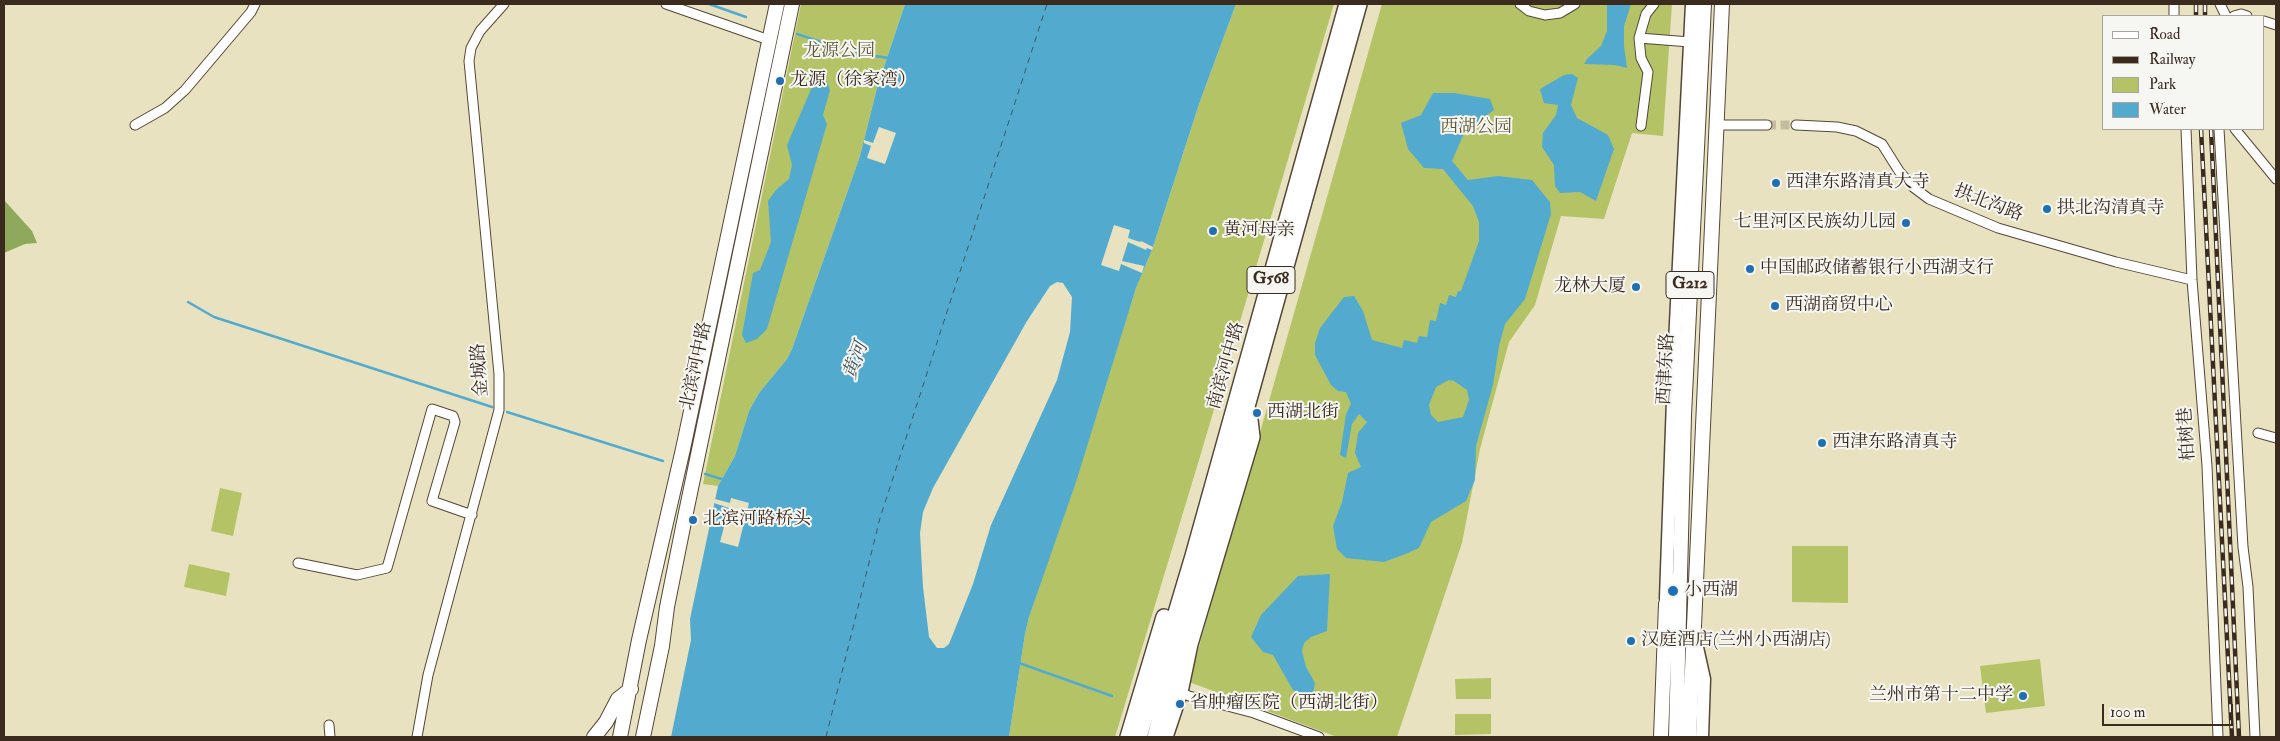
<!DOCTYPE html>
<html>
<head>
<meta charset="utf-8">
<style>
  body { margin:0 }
  #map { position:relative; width:2280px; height:741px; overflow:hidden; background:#e9e2c1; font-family:"IM FELL Double Pica",serif }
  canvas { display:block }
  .frame { position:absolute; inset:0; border:5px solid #3b2a1e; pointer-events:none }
  .legend { position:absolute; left:2102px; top:15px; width:162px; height:115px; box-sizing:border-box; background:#f6f6f2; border:1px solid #aba49d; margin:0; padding:6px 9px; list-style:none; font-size:15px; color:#3b2a1e }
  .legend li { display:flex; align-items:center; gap:10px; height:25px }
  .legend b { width:25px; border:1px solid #aba49d }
  .scale { position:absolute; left:2102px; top:704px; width:131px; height:22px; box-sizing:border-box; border:2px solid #3b2a1e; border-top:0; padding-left:6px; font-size:15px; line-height:18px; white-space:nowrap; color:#3b2a1e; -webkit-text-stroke:4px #f6f6f2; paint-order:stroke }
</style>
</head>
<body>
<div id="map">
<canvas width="2280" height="741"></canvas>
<div class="frame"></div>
<ul class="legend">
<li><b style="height:6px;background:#fff"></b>Road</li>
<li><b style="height:6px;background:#3b2a1e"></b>Railway</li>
<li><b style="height:14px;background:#b3c366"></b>Park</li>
<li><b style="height:14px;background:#52abcf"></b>Water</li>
</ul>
<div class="scale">100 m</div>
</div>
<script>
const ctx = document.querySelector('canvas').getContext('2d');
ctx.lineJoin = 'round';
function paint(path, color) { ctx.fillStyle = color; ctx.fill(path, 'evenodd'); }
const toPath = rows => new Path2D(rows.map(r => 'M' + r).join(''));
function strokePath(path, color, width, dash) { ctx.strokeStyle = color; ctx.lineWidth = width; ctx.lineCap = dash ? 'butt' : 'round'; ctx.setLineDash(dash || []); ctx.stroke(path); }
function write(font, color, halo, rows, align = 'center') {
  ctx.font = font + ' "IM FELL Double Pica","Noto Serif SC",serif'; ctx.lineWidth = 4; ctx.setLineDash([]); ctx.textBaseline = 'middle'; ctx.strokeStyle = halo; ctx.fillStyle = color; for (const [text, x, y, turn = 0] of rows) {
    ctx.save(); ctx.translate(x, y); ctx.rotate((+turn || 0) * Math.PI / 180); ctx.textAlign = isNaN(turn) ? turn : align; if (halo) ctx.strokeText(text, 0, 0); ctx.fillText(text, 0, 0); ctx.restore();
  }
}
paint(toPath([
  [801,4,905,4,877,88,860,156,792,349,787,359,759,393,749,411,735,456,718,486,703,484],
  [1236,4,1334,4,1199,460,1115,737,1009,737,1025,634,1029,617,1136,288,1152,250,1199,104],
  [1382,4,1672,4,1663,136,1632,133,1604,219,1561,216,1535,305,1509,342,1480,449,1462,543,1397,737,1337,737,1189,682],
  [220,488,242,493,233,536,211,531],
  [1792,546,1848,546,1848,603,1792,602],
  [189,564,230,573,226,596,184,587],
  [2040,659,2045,706,1986,713,1980,666],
  [1491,678,1491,699,1456,699,1455,679],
  [1455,714,1491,714,1491,734,1455,735]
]), '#b3c366');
paint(toPath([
  [4,200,32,231,37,243,25,244,4,253]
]), '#8ea95b');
paint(toPath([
  [905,4,1236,4,1199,104,1152,250,1136,288,1076,482,1029,617,1025,634,1009,737,671,737,691,640,690,619,718,486,735,456,749,411,759,393,787,359,792,349,860,156,877,88],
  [1057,282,1063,283,1072,297,1070,332,1057,380,991,525,973,584,949,644,944,648,937,648,929,637,923,587,920,533,923,512,933,488,1027,321,1050,286],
  [1607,4,1631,4,1624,26,1624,46,1627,68,1615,65,1584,64,1587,59,1601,46,1607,31],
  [1572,74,1578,78,1571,105,1577,118,1608,135,1614,149,1596,201,1580,192,1560,193,1555,186,1554,165,1542,147,1543,133,1556,115,1558,105,1544,103,1540,89,1564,75],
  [815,80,826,80,830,90,823,115,827,124,767,329,757,339,746,343,742,335,753,273,760,270,771,242,768,201,776,190,789,179,792,165,787,145],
  [1433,93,1454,93,1490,99,1494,110,1465,131,1452,161,1468,180,1498,176,1532,180,1550,202,1551,214,1525,299,1505,324,1499,346,1493,385,1476,446,1475,480,1466,501,1431,522,1419,548,1403,555,1384,562,1346,558,1337,549,1333,526,1342,502,1348,473,1361,467,1355,453,1358,433,1367,422,1359,414,1352,424,1346,458,1340,455,1346,414,1351,404,1346,392,1338,391,1331,385,1315,355,1315,343,1320,328,1344,297,1354,296,1363,311,1372,340,1402,348,1404,340,1417,343,1419,336,1427,337,1430,320,1436,321,1440,303,1446,305,1449,295,1456,297,1458,291,1461,291,1479,241,1479,222,1473,206,1443,169,1424,168,1408,149,1401,123,1421,115],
  [1449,380,1454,381,1467,390,1469,400,1463,417,1438,422,1431,415,1429,405,1436,387],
  [1330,574,1327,631,1311,637,1304,643,1302,651,1306,667,1315,683,1313,694,1307,697,1293,690,1273,655,1263,652,1251,637,1261,615,1298,576]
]), '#52abcf');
paint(toPath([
  [879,127,896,133,885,164,867,158,871,146,864,143,864,140,873,143],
  [1114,225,1130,230,1128,238,1140,242,1141,241,1153,247,1152,250,1147,248,1146,250,1128,242,1122,261,1144,266,1142,273,1121,264,1119,271,1101,265],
  [731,498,749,503,738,547,720,542,729,508,714,503,715,499,730,503]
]), '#e9e2c1');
strokePath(toPath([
  [709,4,746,17],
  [797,34,858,54,890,58],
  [188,302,214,317,492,407],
  [507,412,663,461],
  [705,474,725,480],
  [1019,663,1112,696]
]), '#52abcf', 2.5);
strokePath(toPath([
  [826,737,880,518,1047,4]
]), '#43575c', 1, [6, 5]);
strokePath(toPath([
  [1767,125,1796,125]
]), '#c6bda0', 9, [9, 4.5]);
const street = toPath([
  [666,4,769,40],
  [1520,4,1529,11,1545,15,1560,13,1575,4],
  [2220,4,2226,16],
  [2174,16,2174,4],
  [2234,16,2241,14,2247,16],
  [2264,21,2276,25],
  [1639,38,1690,42],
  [135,125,165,108,185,90,251,12,255,4],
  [1715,125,1767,125],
  [1796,125,1837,127,1856,131,1882,144,1899,171,1913,187,1929,199,1998,228,2116,262,2192,280],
  [1641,126,1648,72,1641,58,1639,38,1646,14,1654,4],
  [2186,129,2192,280,2207,466,2218,737],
  [2219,129,2243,547,2248,587,2255,737],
  [2235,129,2276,179],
  [2258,433,2276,438],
  [298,563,357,575,387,568,432,409,453,416,455,422,432,501,472,515],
  [1180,692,1189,696,1254,713,1319,737],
  [329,725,330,737],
  [417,737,428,675,499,410,499,374,469,61,471,48,480,31,504,4]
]);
const secondary = toPath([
  [1666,598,1675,343,1692,4],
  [1696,643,1704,679,1702,737]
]);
const primary = toPath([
  [594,737,606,722,618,699,631,689],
  [620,737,639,640,683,449,777,4],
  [643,737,662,646,667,607,684,522,792,4],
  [1661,737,1666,604,1675,580],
  [1676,737,1684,415,1704,4],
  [1689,737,1722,4]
]);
const highway = toPath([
  [1128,737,1164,617],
  [1139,737,1193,556,1347,4],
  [1155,737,1359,4],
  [1165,737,1180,692,1190,644,1252,437,1249,412]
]);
strokePath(street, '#554636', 11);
strokePath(secondary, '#554636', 15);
strokePath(primary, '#554636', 16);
strokePath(highway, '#554636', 18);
strokePath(street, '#fff', 9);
strokePath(secondary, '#fff', 12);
strokePath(primary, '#fff', 14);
strokePath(highway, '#fff', 15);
const rail = toPath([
  [2196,4,2196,16],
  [2205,4,2205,16],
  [2201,129,2232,737],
  [2211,129,2239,737]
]);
strokePath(rail, '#3b2a1e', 4.5);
strokePath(rail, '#f6f6f2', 2.5, [8]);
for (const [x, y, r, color] of [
  [780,81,5,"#1f6fb2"],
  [1776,183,5,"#1f6fb2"],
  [2047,209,5,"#1f6fb2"],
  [1906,223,5,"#1f6fb2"],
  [1213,231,5,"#1f6fb2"],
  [1750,269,5,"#1f6fb2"],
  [1636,287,5,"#1f6fb2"],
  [1775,306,5,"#1f6fb2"],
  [1257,413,5,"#1f6fb2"],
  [1822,443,5,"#1f6fb2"],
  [693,520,5,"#1f6fb2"],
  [1673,591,6,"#1f6fb2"],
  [1631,641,5,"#1f6fb2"],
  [2023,696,5,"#1f6fb2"],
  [1180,704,5,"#1f6fb2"]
]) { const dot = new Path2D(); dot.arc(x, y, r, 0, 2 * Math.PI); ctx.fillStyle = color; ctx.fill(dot); strokePath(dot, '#f6f6f2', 2); }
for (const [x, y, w] of [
  [1271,280,48],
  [1690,285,48]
]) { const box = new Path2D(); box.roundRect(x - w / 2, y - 13.5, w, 27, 4); ctx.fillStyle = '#f6f6f2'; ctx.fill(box); strokePath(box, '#3b2a1e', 1); }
write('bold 16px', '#3b2a1e', null, [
  ["G568",1271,280],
  ["G212",1690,285]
]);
write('18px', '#5f5834', '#f6f6f2', [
  ["龙源公园",839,52],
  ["西湖公园",1476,128]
]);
write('18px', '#3b2a1e', '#f6f6f2', [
  ["龙源（徐家湾）",790,81],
  ["西津东路清真大寺",1786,183],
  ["拱北沟清真寺",2057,209],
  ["七里河区民族幼儿园",1896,223,"right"],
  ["黄河母亲",1223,231],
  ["中国邮政储蓄银行小西湖支行",1760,269],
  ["龙林大厦",1626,287,"right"],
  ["西湖商贸中心",1785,306],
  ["西湖北街",1267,413],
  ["西津东路清真寺",1832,443],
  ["北滨河路桥头",703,520],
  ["小西湖",1684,591],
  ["汉庭酒店(兰州小西湖店)",1641,641],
  ["兰州市第十二中学",2013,696,"right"],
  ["省肿瘤医院（西湖北街）",1190,704]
], 'left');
write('18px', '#3b2a1e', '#f6f6f2', [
  ["拱北沟路",1988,204,21],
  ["北滨河中路",697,366,-78],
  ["南滨河中路",1227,366,-74],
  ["西津东路",1667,369,-87],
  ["金城路",481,370,-94],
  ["柏树巷",2188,434,-94]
]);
write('italic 19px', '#43575c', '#f6f6f2', [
  ["黄河",857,361,-70]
]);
</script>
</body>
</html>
